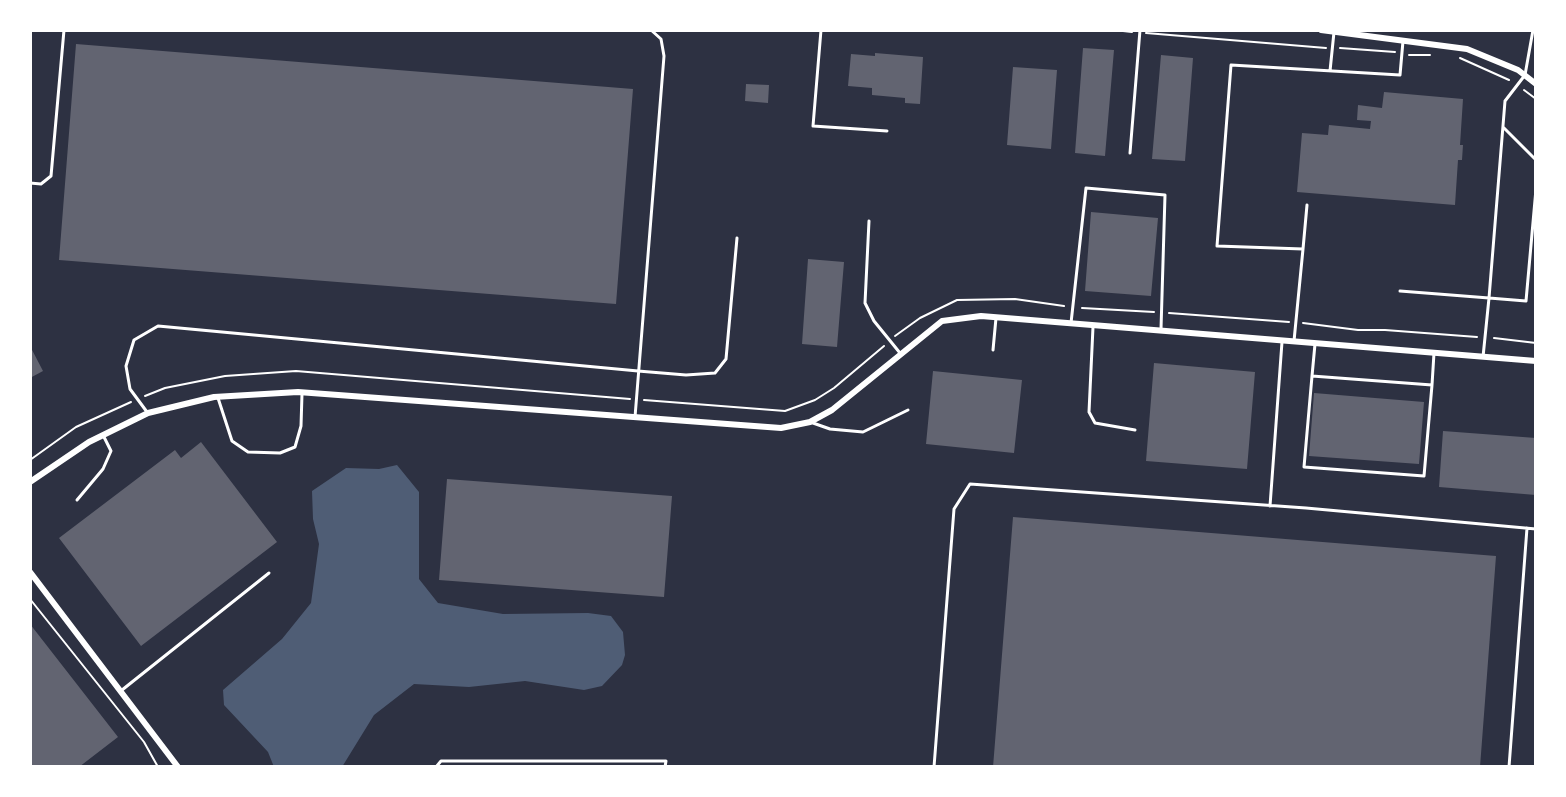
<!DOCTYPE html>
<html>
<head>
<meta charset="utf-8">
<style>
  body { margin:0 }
  #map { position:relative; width:1566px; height:797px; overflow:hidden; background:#2d3142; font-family:"Space Grotesk",sans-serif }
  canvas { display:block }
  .frame { position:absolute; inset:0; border:32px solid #fff; pointer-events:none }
</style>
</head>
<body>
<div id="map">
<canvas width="1566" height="797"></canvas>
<div class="frame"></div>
</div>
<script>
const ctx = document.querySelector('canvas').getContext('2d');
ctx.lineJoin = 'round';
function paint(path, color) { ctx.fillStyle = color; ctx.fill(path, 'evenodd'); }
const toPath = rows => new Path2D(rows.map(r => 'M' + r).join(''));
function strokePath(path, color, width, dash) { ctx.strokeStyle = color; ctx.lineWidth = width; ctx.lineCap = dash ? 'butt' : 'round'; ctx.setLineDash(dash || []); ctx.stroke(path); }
paint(toPath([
  [397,465,419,492,419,579,438,603,503,614,588,613,611,616,623,632,625,655,622,665,602,686,584,690,525,681,469,687,414,684,374,715,342,767,274,767,268,752,224,705,223,690,282,639,311,603,319,544,313,519,312,491,346,468,379,469]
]), '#4f5d75');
paint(toPath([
  [76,44,633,89,616,304,59,260],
  [1083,48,1114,50,1105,156,1075,153],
  [875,53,923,57,920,104,905,103,905,98,872,95,872,88,848,86,851,54,875,56],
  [1161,55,1193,58,1185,161,1152,159],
  [1013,67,1057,70,1051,149,1007,145],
  [746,84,769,85,768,103,745,101],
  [1384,92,1463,99,1460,145,1463,145,1462,160,1458,160,1455,205,1297,192,1302,133,1328,135,1329,125,1370,129,1371,121,1357,120,1358,105,1382,108],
  [1091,212,1158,218,1151,296,1085,291],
  [808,259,844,262,837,347,802,344],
  [30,346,43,371,30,378],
  [1154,363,1255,372,1247,469,1146,461],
  [933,371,1022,380,1014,453,926,444],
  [1314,393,1424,402,1419,464,1309,456],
  [1443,431,1536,438,1536,495,1439,487],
  [201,442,277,542,141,646,59,538,175,450,181,458],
  [447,479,672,496,664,597,439,580],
  [1013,517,1496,556,1480,767,993,767],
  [30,624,118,737,79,767,30,767]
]), '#626471');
strokePath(toPath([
  [1114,30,1132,32],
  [1146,33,1326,48],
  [1340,48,1395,52],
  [1409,55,1430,55],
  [1460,58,1509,80],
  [1524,90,1536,99],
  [1082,308,1154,312],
  [1169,313,1289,322],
  [1303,323,1358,330,1385,330,1477,337],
  [895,336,920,318,957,300,1015,299,1064,306],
  [1494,338,1536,343],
  [145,396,165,388,225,376,296,371,630,399],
  [644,400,785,411,815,400,834,388,884,346],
  [30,460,76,427,131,402],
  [30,599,144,742,158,767]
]), '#fff', 2);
strokePath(toPath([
  [821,30,813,126,887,131],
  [1533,30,1525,75,1505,101,1489,298,1526,301,1536,189],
  [1330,71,1334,32],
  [1503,127,1536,160],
  [1130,153,1140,30],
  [30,183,41,184,51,176,64,30],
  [869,221,865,303,874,321,900,353],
  [1303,249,1307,205],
  [1400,291,1489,298,1483,357],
  [1071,323,1086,188,1165,195,1161,329],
  [1093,327,1089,412,1095,423,1135,430],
  [1294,341,1303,249,1217,246,1231,65,1400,75,1403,41],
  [1315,344,1312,376,1432,385,1434,353],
  [993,350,996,318],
  [1312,376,1304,467,1424,476,1432,385],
  [218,398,232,441,248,452,280,453,295,447,301,426,302,394],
  [147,412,130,389,126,366,134,340,158,326,638,371,686,375,715,373,726,359,737,238],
  [635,417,664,56,661,39,651,30],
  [813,423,830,429,863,432,908,410],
  [77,500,103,469,111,451,104,437],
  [1270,506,1282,342],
  [122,690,269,573],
  [436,767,441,761,666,761,665,767],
  [934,767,954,509,970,484,1306,508,1536,529],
  [1509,767,1527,528]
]), '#fff', 3);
strokePath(toPath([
  [1321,30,1467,49,1518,70,1536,84],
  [30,482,89,442,148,413,214,397,298,392,781,428,810,422,832,410,942,321,981,316,1536,361],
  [30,572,178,767]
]), '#fff', 6);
</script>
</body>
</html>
